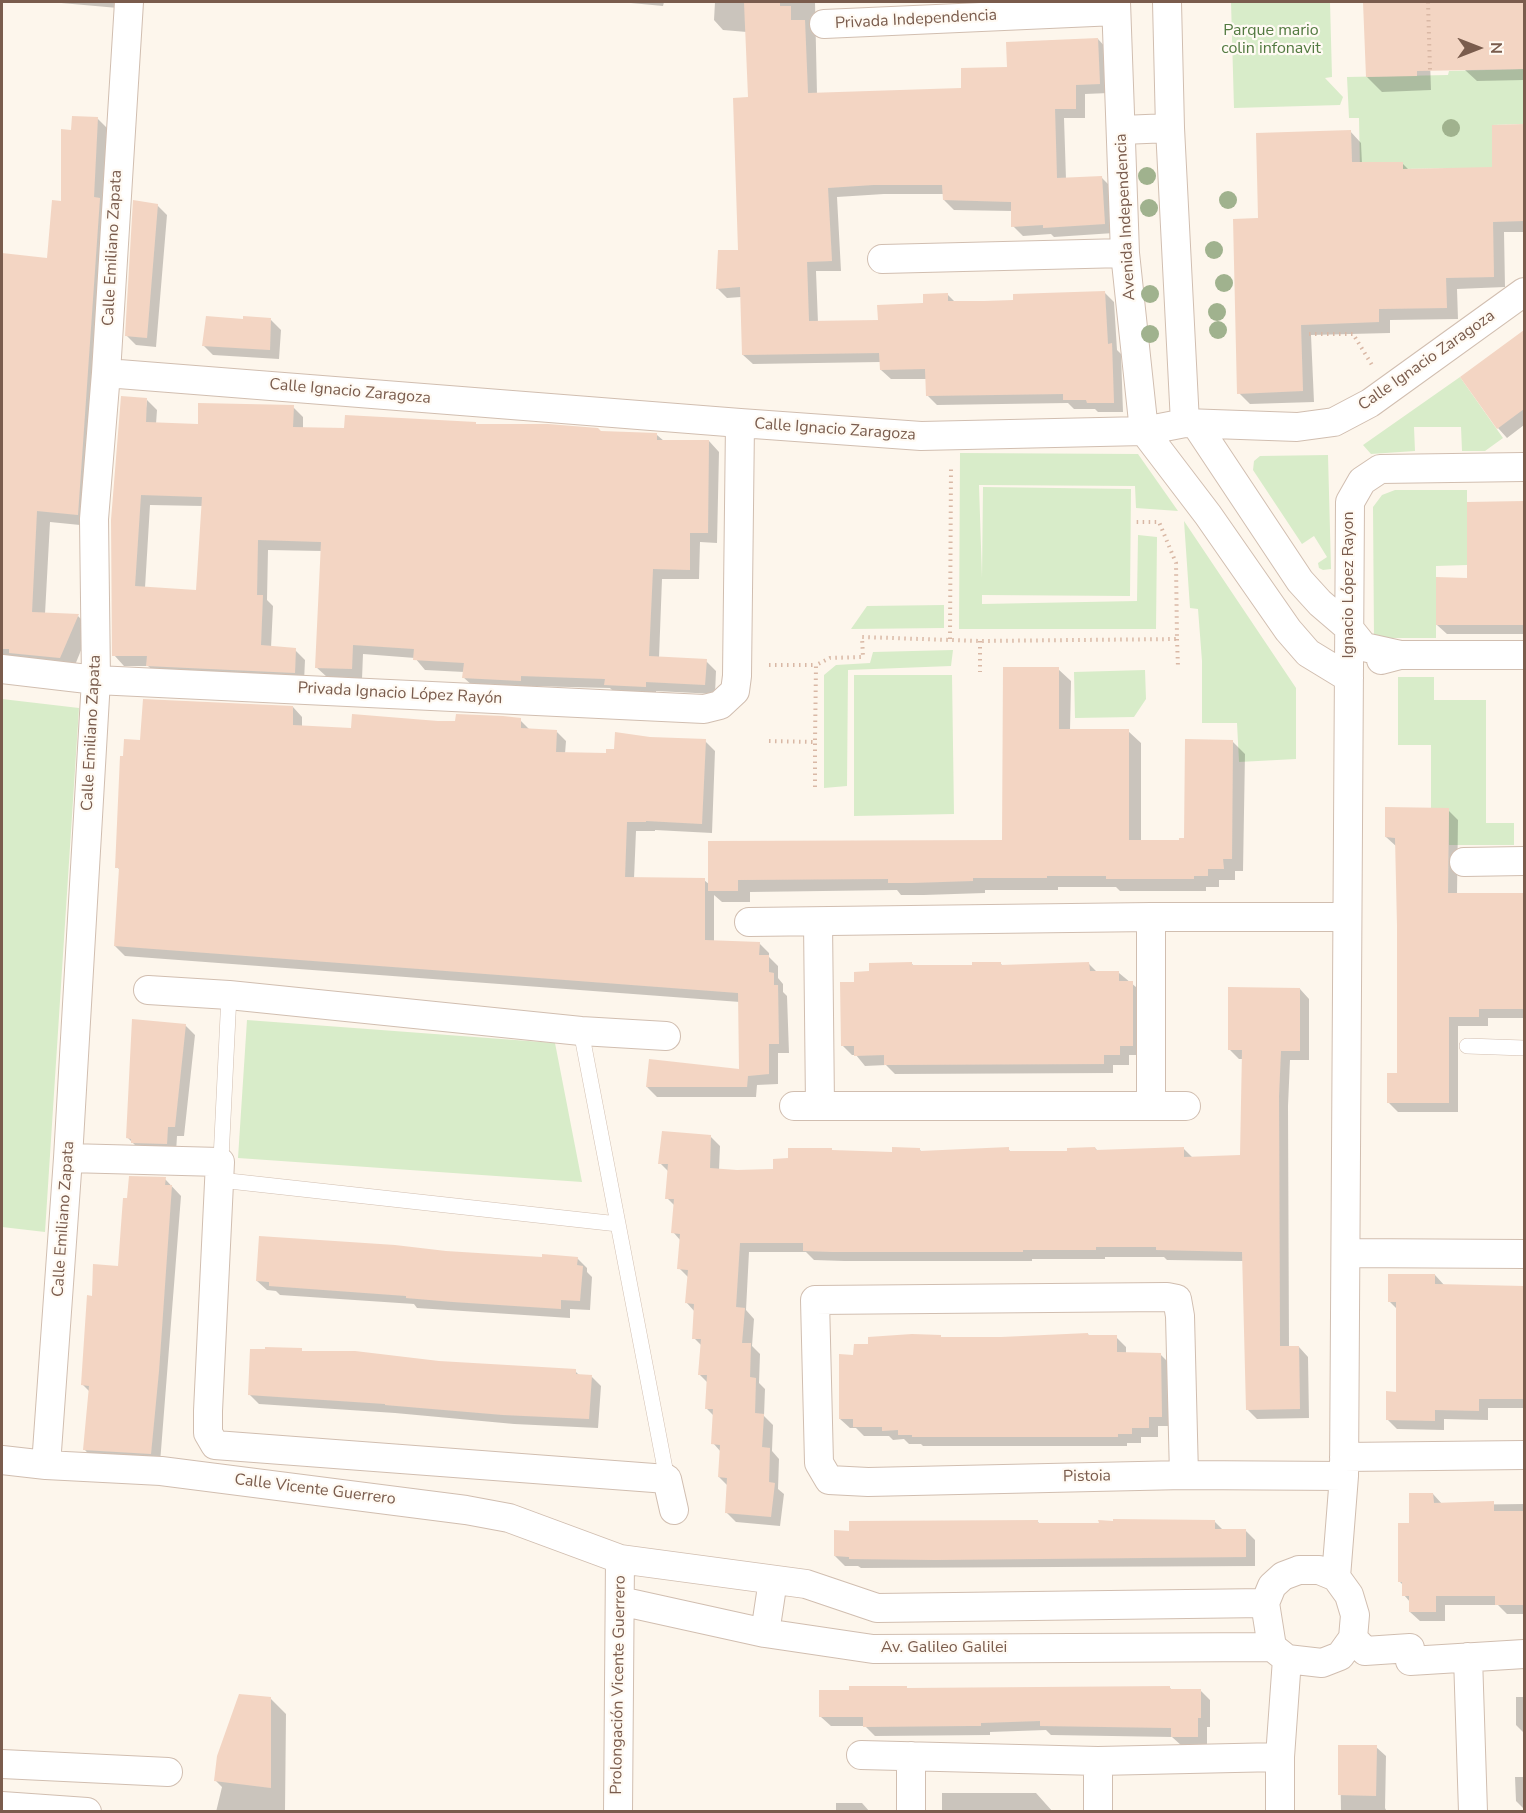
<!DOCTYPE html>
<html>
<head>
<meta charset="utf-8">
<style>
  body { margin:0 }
  #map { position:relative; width:1526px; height:1813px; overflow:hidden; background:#fdf6ec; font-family:"Nunito Sans",sans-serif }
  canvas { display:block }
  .frame { position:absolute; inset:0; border:3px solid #7a5c4d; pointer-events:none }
  .north { position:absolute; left:1448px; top:18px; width:60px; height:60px; -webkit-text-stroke:4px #fffaf3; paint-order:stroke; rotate:90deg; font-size:16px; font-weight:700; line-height:24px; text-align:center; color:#7a5c4d }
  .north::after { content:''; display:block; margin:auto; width:21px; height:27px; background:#7a5c4d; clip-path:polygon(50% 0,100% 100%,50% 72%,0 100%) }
</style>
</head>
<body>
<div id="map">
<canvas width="1526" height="1813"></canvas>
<div class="frame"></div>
<div class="north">N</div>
</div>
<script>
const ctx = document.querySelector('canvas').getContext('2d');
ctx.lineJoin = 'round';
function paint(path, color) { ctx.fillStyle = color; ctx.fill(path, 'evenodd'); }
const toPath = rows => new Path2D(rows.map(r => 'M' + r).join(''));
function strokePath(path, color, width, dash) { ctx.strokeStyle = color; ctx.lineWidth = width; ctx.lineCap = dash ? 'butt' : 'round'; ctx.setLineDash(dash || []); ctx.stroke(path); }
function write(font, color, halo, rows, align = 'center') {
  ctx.font = font + ' "Nunito Sans",sans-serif'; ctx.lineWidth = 4.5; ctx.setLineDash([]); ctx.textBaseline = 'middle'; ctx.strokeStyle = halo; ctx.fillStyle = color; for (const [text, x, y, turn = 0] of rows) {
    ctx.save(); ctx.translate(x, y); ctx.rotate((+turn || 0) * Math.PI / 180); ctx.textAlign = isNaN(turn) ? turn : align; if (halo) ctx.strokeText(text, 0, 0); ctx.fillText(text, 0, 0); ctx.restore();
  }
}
paint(toPath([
  [1231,2,1330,2,1332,77,1325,78,1343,97,1340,105,1234,108],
  [1524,69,1524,124,1492,125,1493,228,1459,229,1457,168,1403,169,1403,163,1397,162,1360,171,1359,118,1349,118,1347,77,1448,75,1449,71],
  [1460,377,1503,438,1485,451,1462,451,1461,427,1414,427,1415,451,1371,454,1363,445],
  [960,453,1138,454,1178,511,1136,508,1135,486,979,485,982,578,983,487,1131,489,1130,596,982,595,982,604,1137,601,1138,535,1157,537,1156,629,959,629],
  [1328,455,1331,569,1323,570,1319,568,1318,563,1327,557,1314,536,1302,544,1253,470,1254,461,1260,456],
  [1395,490,1467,490,1467,565,1436,566,1436,638,1374,638,1373,507,1382,495],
  [1184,521,1296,688,1296,759,1239,762,1237,723,1202,723,1202,661,1198,609,1190,608],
  [944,605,944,628,851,629,867,606],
  [953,650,951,666,848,670,847,786,824,788,824,675,836,665,870,663,873,652],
  [1145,670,1146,699,1134,717,1075,718,1074,672],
  [854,675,952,675,954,814,854,816],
  [1398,677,1434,677,1434,700,1486,700,1486,823,1514,823,1514,845,1449,845,1449,809,1431,808,1431,745,1398,745],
  [2,699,79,708,45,1232,2,1227],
  [247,1020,555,1043,582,1182,238,1158]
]), '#d8ecc9');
paint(toPath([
  [59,2,118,2,118,8,61,3],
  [620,2,664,2,663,6],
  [715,2,815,2,817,94,963,90,1008,69,1098,39,1107,49,1109,93,1085,94,1085,118,1064,118,1066,179,1102,178,1112,188,1114,233,1054,237,1051,234,1023,236,1013,226,1012,211,954,210,944,200,944,194,884,194,837,197,841,271,816,271,818,323,880,321,948,295,956,303,984,303,1105,293,1114,302,1117,350,1121,354,1123,412,1098,412,1095,409,1074,409,1068,403,937,405,927,395,927,379,891,379,881,370,881,362,753,364,743,355,741,297,727,298,717,288,739,251,749,99,747,32,723,30,714,20],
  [1365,2,1428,2,1431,90,1382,92,1367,77],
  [1464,2,1524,2,1524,80,1477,81,1465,70],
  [97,118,110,131,90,526,50,522,45,614,78,616,90,628,73,670,2,661,2,254,48,259,62,202,73,132],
  [1524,125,1524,232,1504,232,1505,287,1457,289,1458,319,1390,320,1390,333,1311,335,1314,402,1250,404,1239,393,1260,220,1350,131,1361,143,1362,164,1403,164,1409,170,1493,168,1493,126],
  [157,205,167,215,156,347,136,345,126,335],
  [271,320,281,330,279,359,213,355,204,346,244,321],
  [1524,333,1524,425,1507,438,1498,428,1462,377],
  [147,400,157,410,156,424,199,425,293,407,303,417,303,428,346,430,477,426,657,435,664,441,709,441,719,452,717,543,700,542,699,579,662,579,659,658,706,661,716,671,715,694,656,691,656,696,616,694,610,688,530,686,530,690,474,687,463,677,464,672,425,670,415,658,363,654,362,679,327,677,316,667,322,551,268,550,267,600,273,606,271,648,295,650,305,660,304,682,158,675,148,666,124,666,114,655],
  [150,505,203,506,198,591,145,588],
  [1468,503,1524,503,1524,634,1447,634,1437,625,1468,579],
  [1058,669,1071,681,1070,731,1128,731,1141,743,1141,842,1186,840,1232,741,1245,754,1243,871,1235,871,1235,880,1219,880,1219,887,1206,887,1206,891,1120,891,1116,887,1058,887,1058,890,985,890,985,893,924,895,901,895,897,890,750,892,750,902,722,902,714,895,714,942,759,943,769,953,769,957,778,966,778,978,783,984,783,992,787,996,789,1053,778,1053,778,1084,757,1085,756,1097,657,1097,647,1087,741,1070,740,1002,125,956,115,946,121,871,117,867,141,741,293,707,302,717,302,727,353,730,438,722,520,720,530,730,556,731,566,741,565,754,608,755,650,739,705,741,715,751,712,833,655,830,655,831,636,831,634,879,704,880,710,885,710,843,1004,841],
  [1448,810,1458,820,1457,894,1524,894,1524,1018,1488,1018,1488,1026,1458,1026,1458,1112,1398,1112,1389,1103,1398,1075,1397,847,1386,837],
  [1000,963,1003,966,1089,964,1098,973,1119,973,1142,992,1142,1055,1129,1055,1129,1065,1113,1065,1113,1073,895,1074,886,1065,865,1066,856,1055,852,1055,842,1045,855,983,912,964,915,967,973,967],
  [1300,989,1309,999,1309,1060,1290,1060,1288,1106,1289,1347,1299,1347,1308,1357,1309,1418,1257,1419,1247,1409,1243,1261,1167,1260,1164,1257,1105,1257,1105,1259,1032,1259,1032,1261,844,1261,814,1260,806,1252,749,1252,746,1310,754,1319,752,1346,760,1354,759,1383,765,1389,764,1416,773,1425,772,1451,779,1459,778,1489,784,1494,780,1526,736,1522,726,1512,728,1486,719,1477,721,1452,713,1443,714,1416,706,1408,708,1383,699,1374,702,1346,694,1338,695,1312,686,1302,689,1278,679,1268,681,1241,673,1232,675,1206,667,1198,669,1172,660,1163,710,1136,720,1146,719,1170,774,1170,789,1160,831,1149,833,1151,893,1153,920,1150,922,1152,1008,1149,1012,1153,1069,1153,1095,1148,1098,1151,1184,1149,1194,1159,1242,1157,1244,1059,1239,1059,1230,1050],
  [185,1025,195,1035,184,1136,177,1136,176,1153,142,1152,128,1138],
  [165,1179,181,1196,160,1463,94,1460,85,1450,90,1392,82,1384,119,1267],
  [446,1252,543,1258,577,1258,587,1268,587,1272,592,1277,590,1310,570,1309,570,1318,417,1308,414,1304,280,1295,276,1291,267,1290,257,1281],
  [1435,1275,1445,1286,1524,1286,1524,1408,1488,1408,1488,1420,1444,1419,1444,1430,1397,1429,1387,1419,1397,1393,1398,1310,1390,1302],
  [1088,1334,1090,1337,1116,1337,1126,1347,1126,1354,1160,1354,1170,1364,1171,1426,1158,1426,1158,1437,1141,1437,1141,1443,1127,1443,1127,1446,923,1446,921,1444,909,1444,904,1439,893,1440,889,1436,864,1436,856,1428,850,1428,840,1419,855,1357,942,1338,1001,1338],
  [301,1350,304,1353,575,1371,579,1375,591,1376,601,1386,598,1428,514,1424,395,1413,259,1404,249,1394],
  [1433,1494,1443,1505,1524,1504,1524,1614,1507,1614,1498,1605,1445,1605,1445,1621,1420,1621,1410,1612,1410,1602,1404,1595,1404,1586,1399,1581,1410,1525],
  [1038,1522,1040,1524,1215,1522,1223,1530,1245,1530,1255,1540,1255,1566,861,1568,858,1566,845,1566,835,1556,850,1532],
  [1170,1688,1172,1690,1200,1690,1210,1700,1210,1727,1207,1727,1207,1746,1182,1746,1172,1737,1051,1735,1046,1730,990,1732,990,1735,875,1736,865,1726,831,1726,821,1717,908,1690],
  [1516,1697,1524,1697,1524,1733,1516,1725],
  [271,1699,286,1714,285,1812,216,1812,222,1787,215,1780],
  [1340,1747,1376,1747,1386,1756,1385,1808,1387,1812,1341,1812],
  [1515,1777,1524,1777,1524,1809,1516,1801],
  [942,1793,1036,1793,1053,1812,942,1812],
  [836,1803,862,1803,870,1812,836,1812]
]), '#0003');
paint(toPath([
  [744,2,780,2,780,6,791,6,791,20,805,20,808,93,961,88,961,68,1007,67,1006,42,1098,38,1100,84,1076,85,1076,109,1055,109,1057,178,1102,176,1105,224,1043,228,1043,225,1011,227,1011,202,943,200,942,185,873,185,828,188,832,261,807,262,809,321,878,320,877,305,923,303,923,294,948,293,948,301,984,301,1013,300,1013,294,1105,291,1108,344,1112,343,1114,403,1087,403,1086,400,1063,400,1063,394,926,396,925,369,880,370,879,353,742,355,740,287,716,289,718,250,738,250,733,98,748,97],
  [1363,2,1524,2,1524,69,1417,71,1417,76,1366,77],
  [72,116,98,117,94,197,100,198,78,515,37,511,32,612,79,614,60,658,9,653,9,649,2,649,2,253,47,258,52,200,61,201,61,129,71,130],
  [1524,124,1524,221,1493,222,1494,277,1446,278,1447,308,1379,309,1379,322,1301,325,1303,391,1237,394,1233,219,1258,218,1256,133,1351,130,1352,162,1403,162,1403,169,1492,167,1492,125],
  [133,200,158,204,147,338,125,336],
  [206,316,243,319,243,316,271,318,270,350,202,346],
  [1524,330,1524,409,1497,429,1460,377],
  [121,396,147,398,146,422,198,424,198,403,294,405,293,427,344,428,345,415,476,422,476,424,548,424,598,428,601,431,657,433,657,440,709,440,708,533,690,533,690,570,653,569,649,656,707,659,705,685,646,682,646,687,604,685,605,679,521,676,521,681,462,678,464,663,413,660,414,649,353,645,352,669,315,668,321,542,258,540,257,595,263,595,261,645,296,648,295,673,146,666,147,656,112,656,111,520],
  [141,495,202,497,196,590,135,586],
  [1524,501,1524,625,1436,625,1436,577,1467,578,1467,502],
  [1003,667,1059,667,1059,729,1129,729,1129,840,1179,840,1179,838,1184,838,1185,739,1233,740,1232,859,1223,859,1224,869,1208,869,1208,876,1194,876,1194,879,1106,879,1106,876,1047,876,1047,878,973,878,973,881,911,883,888,883,888,879,738,880,738,891,708,891,708,841,1002,840],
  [143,699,293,706,293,725,351,728,352,714,438,721,455,721,456,714,503,716,521,718,521,728,557,730,556,752,606,753,606,749,614,749,615,732,650,737,706,739,702,824,646,821,646,822,627,822,625,877,705,878,705,940,760,942,759,955,769,955,769,972,774,973,774,985,778,985,779,1044,769,1044,769,1074,748,1076,747,1087,646,1087,649,1059,739,1069,738,993,114,946,119,868,115,868,120,756,123,756,124,739,140,740],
  [1385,807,1449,808,1448,893,1524,893,1524,1009,1479,1009,1479,1017,1449,1017,1449,1103,1387,1103,1387,1073,1397,1073,1397,926,1395,838,1385,837],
  [912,962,912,965,972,965,972,962,1001,962,1001,965,1089,962,1090,971,1119,971,1119,981,1133,981,1133,1046,1120,1046,1120,1055,1104,1055,1104,1064,884,1065,884,1055,854,1056,854,1046,841,1046,840,982,854,982,854,972,869,971,869,963],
  [1228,987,1300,988,1300,1051,1281,1051,1279,1096,1280,1346,1299,1346,1300,1409,1246,1410,1242,1252,1156,1250,1156,1247,1096,1247,1096,1250,1023,1250,1023,1252,833,1252,803,1251,803,1243,740,1243,736,1307,745,1308,742,1343,751,1343,750,1377,756,1378,755,1413,764,1414,762,1447,770,1448,769,1482,775,1483,771,1517,725,1513,727,1478,718,1477,720,1445,711,1444,713,1409,705,1409,707,1375,698,1375,701,1339,692,1339,694,1304,685,1303,688,1270,677,1269,680,1234,671,1233,674,1199,665,1199,668,1164,658,1164,662,1131,711,1135,710,1168,737,1170,773,1169,773,1159,788,1158,788,1148,832,1148,832,1150,892,1152,892,1147,920,1148,920,1151,1009,1147,1009,1151,1067,1151,1067,1148,1095,1147,1096,1150,1184,1147,1184,1157,1240,1155,1242,1050,1228,1050],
  [132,1019,186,1024,175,1127,168,1127,167,1144,131,1143,131,1139,126,1138],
  [129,1176,166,1177,165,1185,172,1185,159,1371,151,1454,83,1450,89,1386,81,1385,87,1295,92,1296,93,1264,118,1266,123,1198,127,1198],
  [259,1236,395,1245,446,1251,542,1257,542,1254,578,1257,577,1265,583,1266,580,1301,561,1300,561,1309,453,1302,406,1298,406,1296,269,1286,269,1282,256,1281],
  [1388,1274,1435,1274,1435,1284,1524,1286,1524,1399,1479,1399,1479,1411,1435,1410,1435,1421,1386,1420,1386,1391,1396,1392,1396,1302,1388,1302],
  [1088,1333,1088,1335,1117,1335,1117,1352,1161,1353,1162,1417,1149,1417,1149,1428,1132,1428,1132,1434,1118,1434,1118,1437,912,1437,912,1435,898,1435,898,1430,882,1431,882,1427,853,1427,853,1419,839,1419,839,1354,853,1355,854,1344,868,1344,868,1337,912,1334,941,1335,941,1337,1001,1337],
  [265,1347,302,1348,302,1351,355,1351,439,1361,576,1369,576,1374,592,1375,589,1419,503,1415,385,1405,385,1404,248,1395,250,1349,265,1349],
  [1409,1493,1433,1493,1434,1503,1494,1501,1494,1511,1524,1511,1524,1605,1495,1605,1495,1596,1436,1596,1436,1612,1409,1612,1409,1596,1402,1596,1402,1582,1398,1582,1398,1523,1409,1523],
  [1113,1519,1215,1520,1215,1529,1246,1529,1246,1557,935,1560,849,1559,849,1557,834,1556,834,1530,849,1531,849,1521,1038,1520,1038,1523,1099,1523,1098,1520,1113,1521],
  [849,1686,907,1686,907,1688,1170,1686,1170,1689,1201,1689,1201,1718,1198,1718,1198,1737,1171,1737,1171,1728,1040,1726,1040,1721,981,1723,981,1726,967,1726,863,1727,863,1717,819,1717,819,1690,849,1690],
  [239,1694,271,1697,271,1788,214,1781,217,1756],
  [1338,1745,1377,1745,1376,1796,1338,1795]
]), '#f3d5c3');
const lane = toPath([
  [229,995,220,1180,618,1224],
  [581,1031,667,1479],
  [1467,1046,1524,1048]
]);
const street = toPath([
  [1116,2,1125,253,1144,431,1208,515,1288,630,1308,653,1349,678],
  [1167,2,1170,128,1185,423],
  [824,24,1116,11],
  [1122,130,1170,128],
  [882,259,1125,253],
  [106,373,740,423,921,436,1144,431,1185,423,1297,427,1334,422,1370,403,1524,292],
  [1195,423,1300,581,1320,603,1348,627,1364,647,1400,655],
  [1381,660,1400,655,1524,655],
  [2,669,96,680,704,709,720,705,735,691,737,676,740,423],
  [1464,862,1524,861],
  [1151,917,1151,1106],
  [749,922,1151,917,1347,917],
  [818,922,820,1106],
  [148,990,229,995,581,1031,666,1036],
  [794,1106,1186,1106],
  [68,1158,220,1162,208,1411,208,1433,215,1445,667,1479,674,1510],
  [1346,1253,1524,1254],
  [1344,1457,1524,1455],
  [2,1460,46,1465,161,1471,466,1510,509,1518,620,1559,806,1584,877,1608,1265,1603],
  [46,1465,68,1158,96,680,94,519,106,373,129,2],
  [1184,1475,1180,1316,1177,1299,1167,1297,815,1300,819,1463,829,1480,868,1482,1184,1475,1344,1476],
  [1299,1570,1319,1570,1336,1577,1349,1595,1355,1615,1353,1638,1340,1656,1322,1663,1287,1659,1272,1647,1265,1603,1272,1586,1283,1576,1299,1570],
  [1336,1577,1344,1476,1350,502,1362,481,1380,469,1524,467],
  [620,1601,765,1633,873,1649,1272,1647],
  [765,1633,773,1580],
  [1353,1638,1365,1651,1410,1648,1410,1661,1524,1654],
  [1468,1657,1473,1812],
  [861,1755,1098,1761,1280,1757],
  [911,1756,911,1812],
  [1098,1761,1098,1812],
  [2,1764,168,1772],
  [2,1806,87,1812],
  [618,1812,620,1559],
  [1280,1812,1280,1757,1287,1659]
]);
strokePath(lane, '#d1beb0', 16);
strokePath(street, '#d1beb0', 30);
strokePath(toPath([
  [1428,2,1430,70],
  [1309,334,1353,334,1372,365],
  [950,639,951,466],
  [1177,639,1178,667],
  [980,641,980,672],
  [769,665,816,665],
  [769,741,815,742,816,665,830,658,863,657,862,637,980,641,1177,639,1176,563,1159,522,1133,522],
  [815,787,815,742]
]), '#d9b8a5', 4, [1.5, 4.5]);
strokePath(lane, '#fff', 15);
strokePath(street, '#fff', 28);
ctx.fillStyle = '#a0b28e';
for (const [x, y] of [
  [1451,128],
  [1147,176],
  [1228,200],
  [1149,208],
  [1214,250],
  [1224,283],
  [1150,294],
  [1217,312],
  [1218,330],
  [1150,334]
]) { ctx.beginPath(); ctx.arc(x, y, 9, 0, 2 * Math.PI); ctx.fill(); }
write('16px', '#7a5c4d', '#fffaf3', [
  ["Privada Independencia",916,20,-3],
  ["Avenida Independencia",1126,217,-93],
  ["Calle Emiliano Zapata",113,248,-87],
  ["Calle Ignacio Zaragoza",1427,361,-35],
  ["Calle Ignacio Zaragoza",350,392,5],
  ["Calle Ignacio Zaragoza",835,430,4],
  ["Ignacio López Rayon",1349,585,-90],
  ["Privada Ignacio López Rayón",400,694,3],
  ["Calle Emiliano Zapata",92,733,-87],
  ["Calle Emiliano Zapata",64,1219,-86],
  ["Pistoia",1087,1477,-1],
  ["Calle Vicente Guerrero",315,1490,7],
  ["Av. Galileo Galilei",944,1648],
  ["Prolongación Vicente Guerrero",619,1685,-89]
]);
write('16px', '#537a41', '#fffaf3', [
  ["Parque mario",1271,31],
  ["colin infonavit",1271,49]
]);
</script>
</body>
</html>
